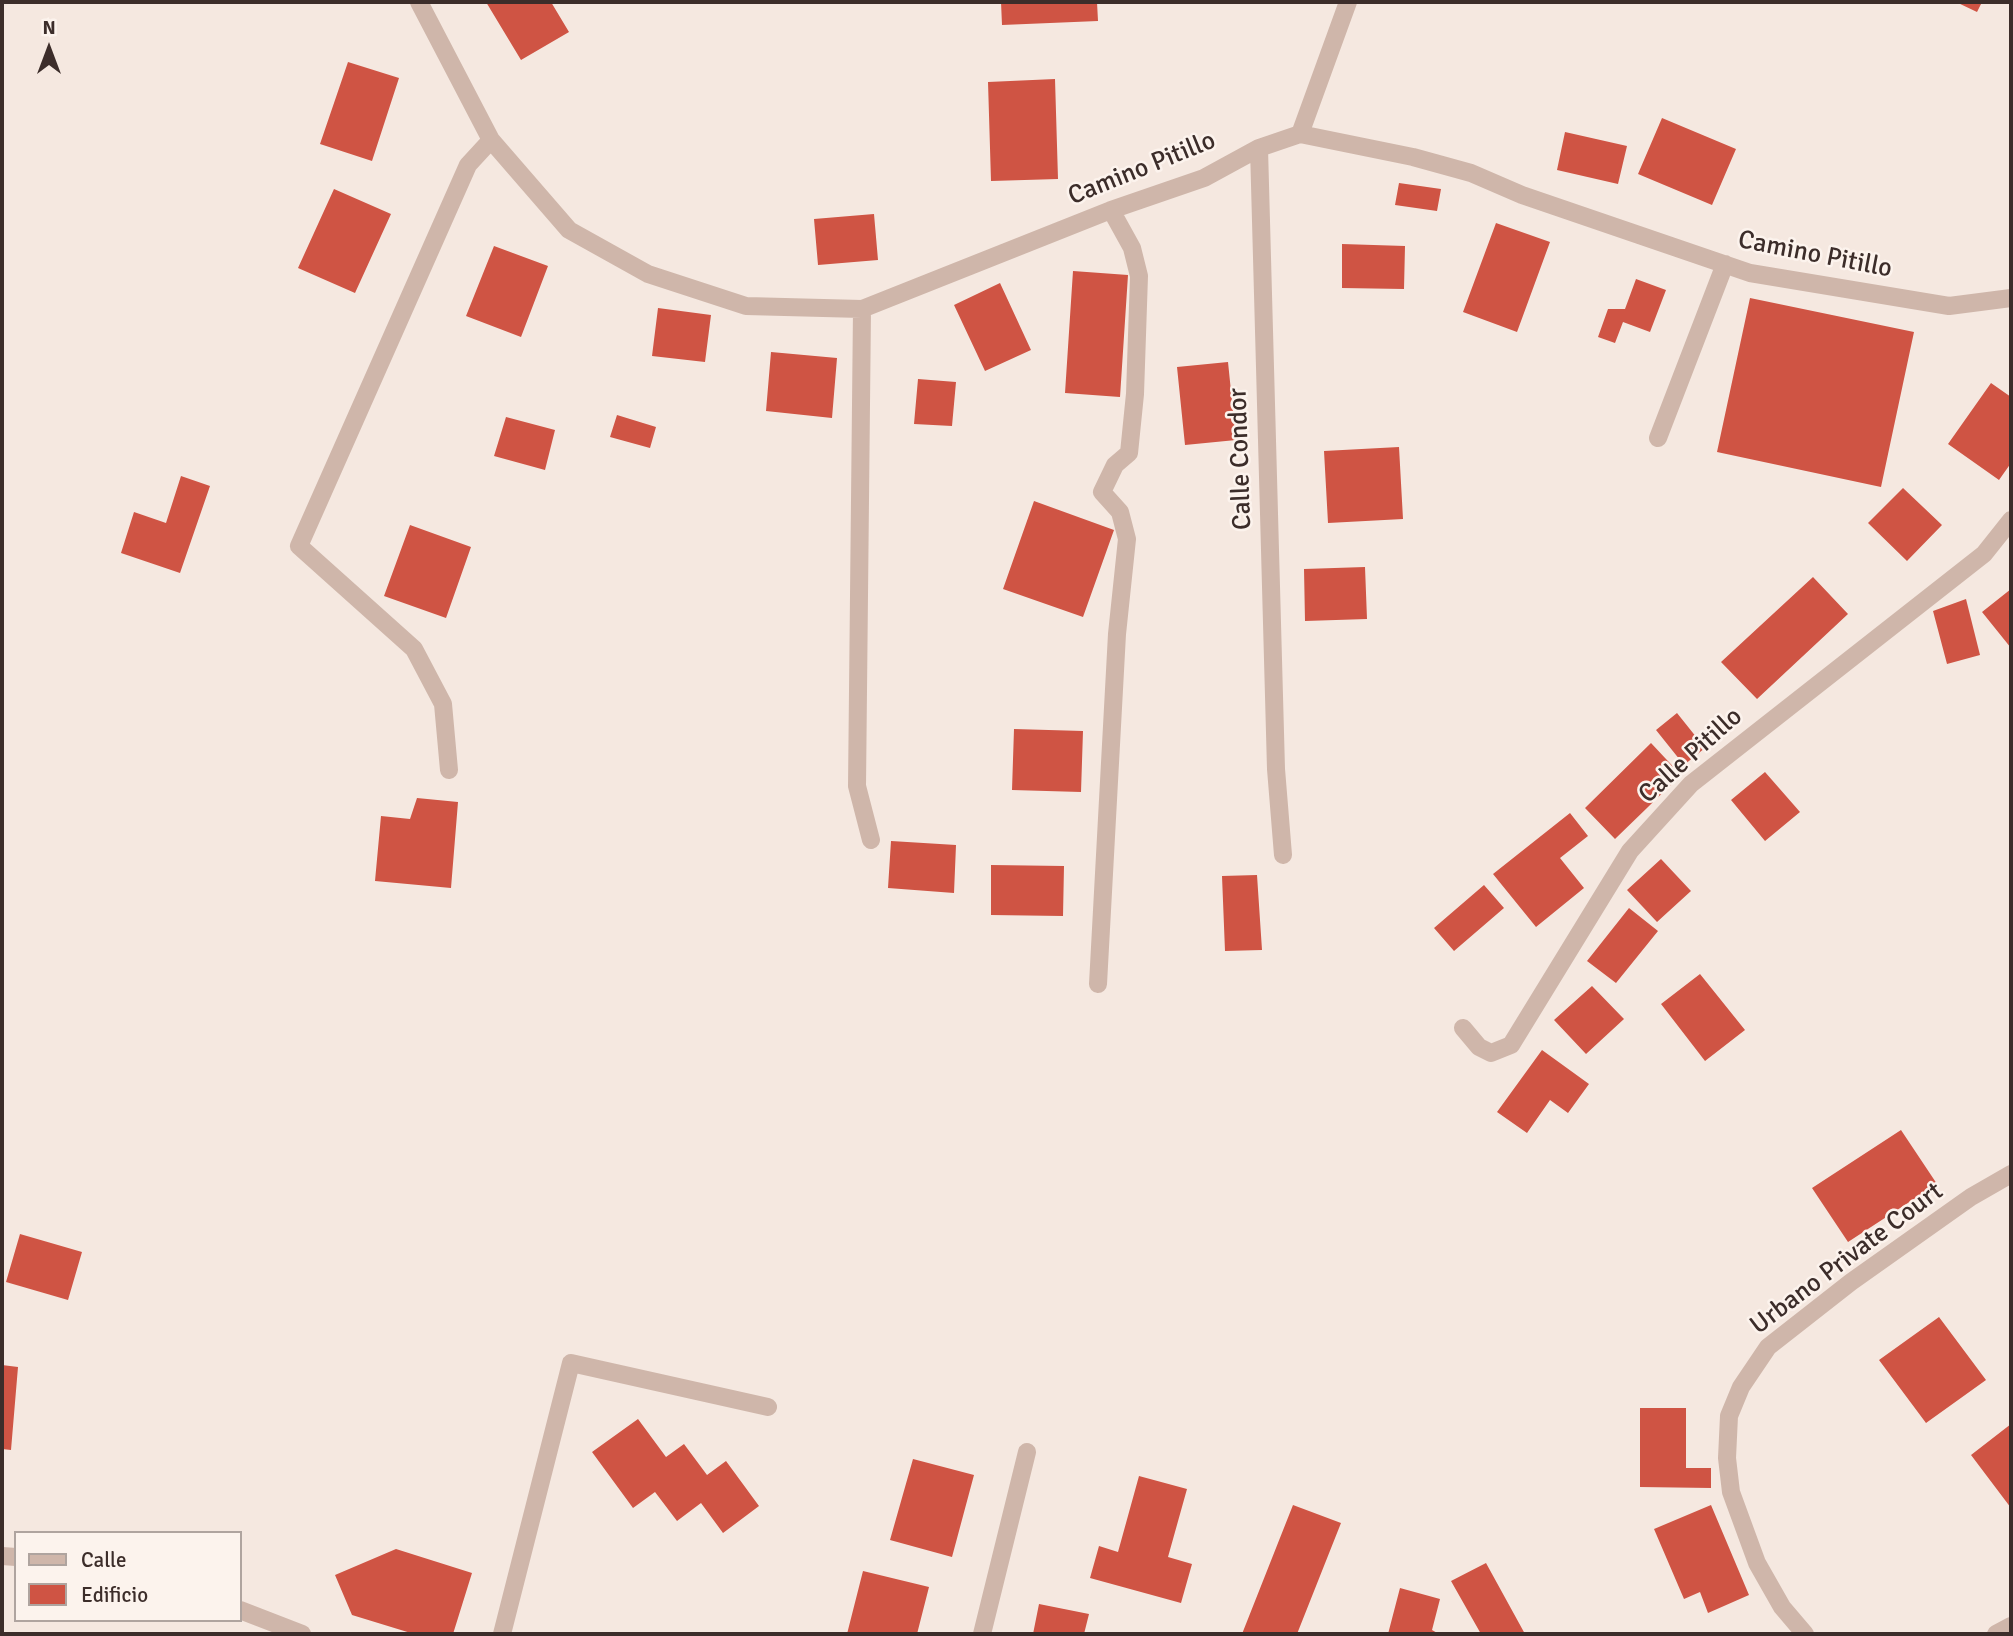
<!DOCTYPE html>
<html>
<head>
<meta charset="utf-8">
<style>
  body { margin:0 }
  #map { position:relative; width:2013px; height:1636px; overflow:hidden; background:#f5e8e0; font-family:Signika,sans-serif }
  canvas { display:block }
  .frame { position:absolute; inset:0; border:4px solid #3c2d2a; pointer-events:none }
  .legend { position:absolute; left:14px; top:1531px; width:228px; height:91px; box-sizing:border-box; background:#fcf3ed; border:2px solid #afa49f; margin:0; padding:9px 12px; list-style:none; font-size:21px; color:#3c2d2a }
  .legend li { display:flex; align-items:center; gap:14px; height:35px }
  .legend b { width:35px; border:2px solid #afa49f }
  .north { position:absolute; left:14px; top:14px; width:70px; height:70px; -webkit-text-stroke:5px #fcf3ed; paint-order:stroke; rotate:0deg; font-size:19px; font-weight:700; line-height:28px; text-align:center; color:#3c2d2a }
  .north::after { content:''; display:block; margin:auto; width:24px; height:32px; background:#3c2d2a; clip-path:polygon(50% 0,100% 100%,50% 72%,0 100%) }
</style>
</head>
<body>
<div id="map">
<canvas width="2013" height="1636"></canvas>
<div class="frame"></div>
<ul class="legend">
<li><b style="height:9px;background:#cfb6aa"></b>Calle</li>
<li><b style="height:19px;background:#cf5444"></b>Edificio</li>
</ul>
<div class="north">N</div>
</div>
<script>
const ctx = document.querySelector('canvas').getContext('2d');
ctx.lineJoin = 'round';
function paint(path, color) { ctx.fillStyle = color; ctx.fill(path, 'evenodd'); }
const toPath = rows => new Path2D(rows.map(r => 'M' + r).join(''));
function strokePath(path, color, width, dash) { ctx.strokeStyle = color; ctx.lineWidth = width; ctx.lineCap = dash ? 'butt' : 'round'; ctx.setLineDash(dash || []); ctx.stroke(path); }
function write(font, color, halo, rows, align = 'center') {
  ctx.font = font + ' Signika,sans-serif'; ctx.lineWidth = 5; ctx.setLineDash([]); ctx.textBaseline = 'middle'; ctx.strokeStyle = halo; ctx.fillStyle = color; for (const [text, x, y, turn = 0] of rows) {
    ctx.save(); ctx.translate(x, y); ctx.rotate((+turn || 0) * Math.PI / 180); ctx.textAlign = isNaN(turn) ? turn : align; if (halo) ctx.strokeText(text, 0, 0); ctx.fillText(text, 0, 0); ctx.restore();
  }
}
paint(toPath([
  [486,2,551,2,569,32,521,60],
  [1001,2,1097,2,1098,21,1002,25],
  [1956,2,1982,2,1977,12],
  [348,62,399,78,372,161,320,144],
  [1055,79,1058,179,991,181,988,82],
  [1662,118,1736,149,1712,205,1638,174],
  [1565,132,1627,146,1618,184,1557,170],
  [1399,183,1441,189,1437,211,1395,205],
  [334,189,391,214,355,293,298,268],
  [874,214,878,260,818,265,814,219],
  [1496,223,1550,242,1517,332,1463,312],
  [1342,244,1405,246,1404,289,1342,288],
  [494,246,548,266,521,337,466,316],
  [1073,271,1128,275,1120,397,1065,393],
  [1636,279,1666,290,1650,332,1623,322,1615,343,1598,337,1608,309,1625,309],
  [1000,283,1031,350,985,371,954,305],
  [1750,298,1914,332,1881,487,1717,452],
  [658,308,711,315,705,362,652,356],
  [771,352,837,358,832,418,766,411],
  [1228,362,1236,440,1185,445,1177,367],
  [918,379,956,382,952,426,914,424],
  [1991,383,2011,397,2011,463,1999,480,1948,444],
  [617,415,656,427,650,448,610,437],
  [506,417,555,430,545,470,494,456],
  [1399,447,1403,519,1328,523,1324,451],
  [181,476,210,486,180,573,121,553,134,512,166,523],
  [1903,488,1942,525,1907,561,1868,523],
  [1034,501,1114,530,1083,617,1003,589],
  [410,525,471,547,446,618,384,596],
  [1365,567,1367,619,1305,621,1304,569],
  [1813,577,1848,614,1757,699,1721,662],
  [2011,589,2011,648,1982,612],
  [1966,599,1980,655,1947,664,1933,611],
  [1677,713,1705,748,1684,765,1656,730],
  [1014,729,1083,731,1081,792,1012,790],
  [1651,743,1681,775,1615,839,1585,808],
  [1765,772,1800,812,1765,841,1731,800],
  [417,798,458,802,451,888,375,881,381,816,410,819],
  [1570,813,1588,836,1560,858,1584,888,1536,927,1493,874],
  [891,841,956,845,954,893,888,888],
  [1661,859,1691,891,1657,922,1627,890],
  [991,865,1064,866,1063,916,991,915],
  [1257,875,1262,950,1225,951,1222,876],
  [1484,885,1504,908,1454,951,1434,928],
  [1629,908,1658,931,1616,983,1587,961],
  [1700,974,1745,1030,1705,1061,1661,1004],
  [1592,986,1624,1019,1586,1054,1554,1020],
  [1542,1050,1589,1084,1568,1113,1550,1100,1527,1133,1497,1112],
  [1901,1130,1937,1184,1848,1242,1812,1188],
  [20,1234,82,1252,68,1300,6,1282],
  [1939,1317,1986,1380,1926,1423,1879,1360],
  [2,1365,18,1367,11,1450,2,1449],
  [1640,1408,1686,1408,1686,1468,1711,1468,1711,1488,1640,1487],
  [638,1419,666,1457,684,1444,707,1475,726,1461,759,1506,723,1533,701,1503,677,1521,655,1492,633,1508,592,1452],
  [2011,1424,2011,1508,1971,1455],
  [913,1459,974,1475,952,1557,890,1540],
  [1139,1476,1187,1489,1168,1557,1192,1564,1181,1603,1090,1578,1099,1546,1118,1552],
  [1293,1505,1341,1523,1297,1634,1242,1634],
  [1711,1505,1749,1595,1708,1613,1700,1592,1684,1599,1654,1529],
  [396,1549,472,1573,453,1634,414,1634,352,1615,335,1575],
  [1486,1563,1525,1634,1481,1634,1451,1581],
  [863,1571,929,1587,917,1634,847,1634],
  [1400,1588,1440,1599,1432,1630,1439,1634,1388,1634],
  [1039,1604,1089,1614,1084,1634,1033,1634]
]), '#cf5444');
strokePath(toPath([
  [419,2,491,140,569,230,648,274,746,306,862,309,1111,210,1204,178,1259,148,1300,134,1413,157,1471,173,1522,195,1750,273,1949,306,2011,298],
  [1300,134,1348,2],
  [1259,148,1276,769,1283,855],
  [862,309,857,786,871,840],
  [1658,438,1725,264],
  [449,770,443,704,414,649,299,546,468,165,491,140],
  [1098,984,1117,634,1127,539,1120,512,1102,492,1115,465,1129,453,1135,394,1139,276,1132,248,1111,210],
  [1463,1028,1479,1047,1491,1053,1511,1045,1630,851,1691,784,1984,554,2011,520],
  [2,1556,16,1557],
  [240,1610,302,1634],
  [502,1634,571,1363,768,1407],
  [982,1634,1027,1452],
  [1805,1634,1782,1607,1757,1563,1731,1492,1727,1458,1729,1416,1741,1387,1768,1347,1851,1282,1971,1197,2011,1174],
  [1996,1634,2011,1626]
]), '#cfb6aa', 18);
write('26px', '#3c2d2a', '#fcf3ed', [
  ["Camino Pitillo",1142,169,-22],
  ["Camino Pitillo",1815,255,11],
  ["Calle Condor",1241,459,-92],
  ["Calle Pitillo",1691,756,-42],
  ["Urbano Private Court",1847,1259,-37]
]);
</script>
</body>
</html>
